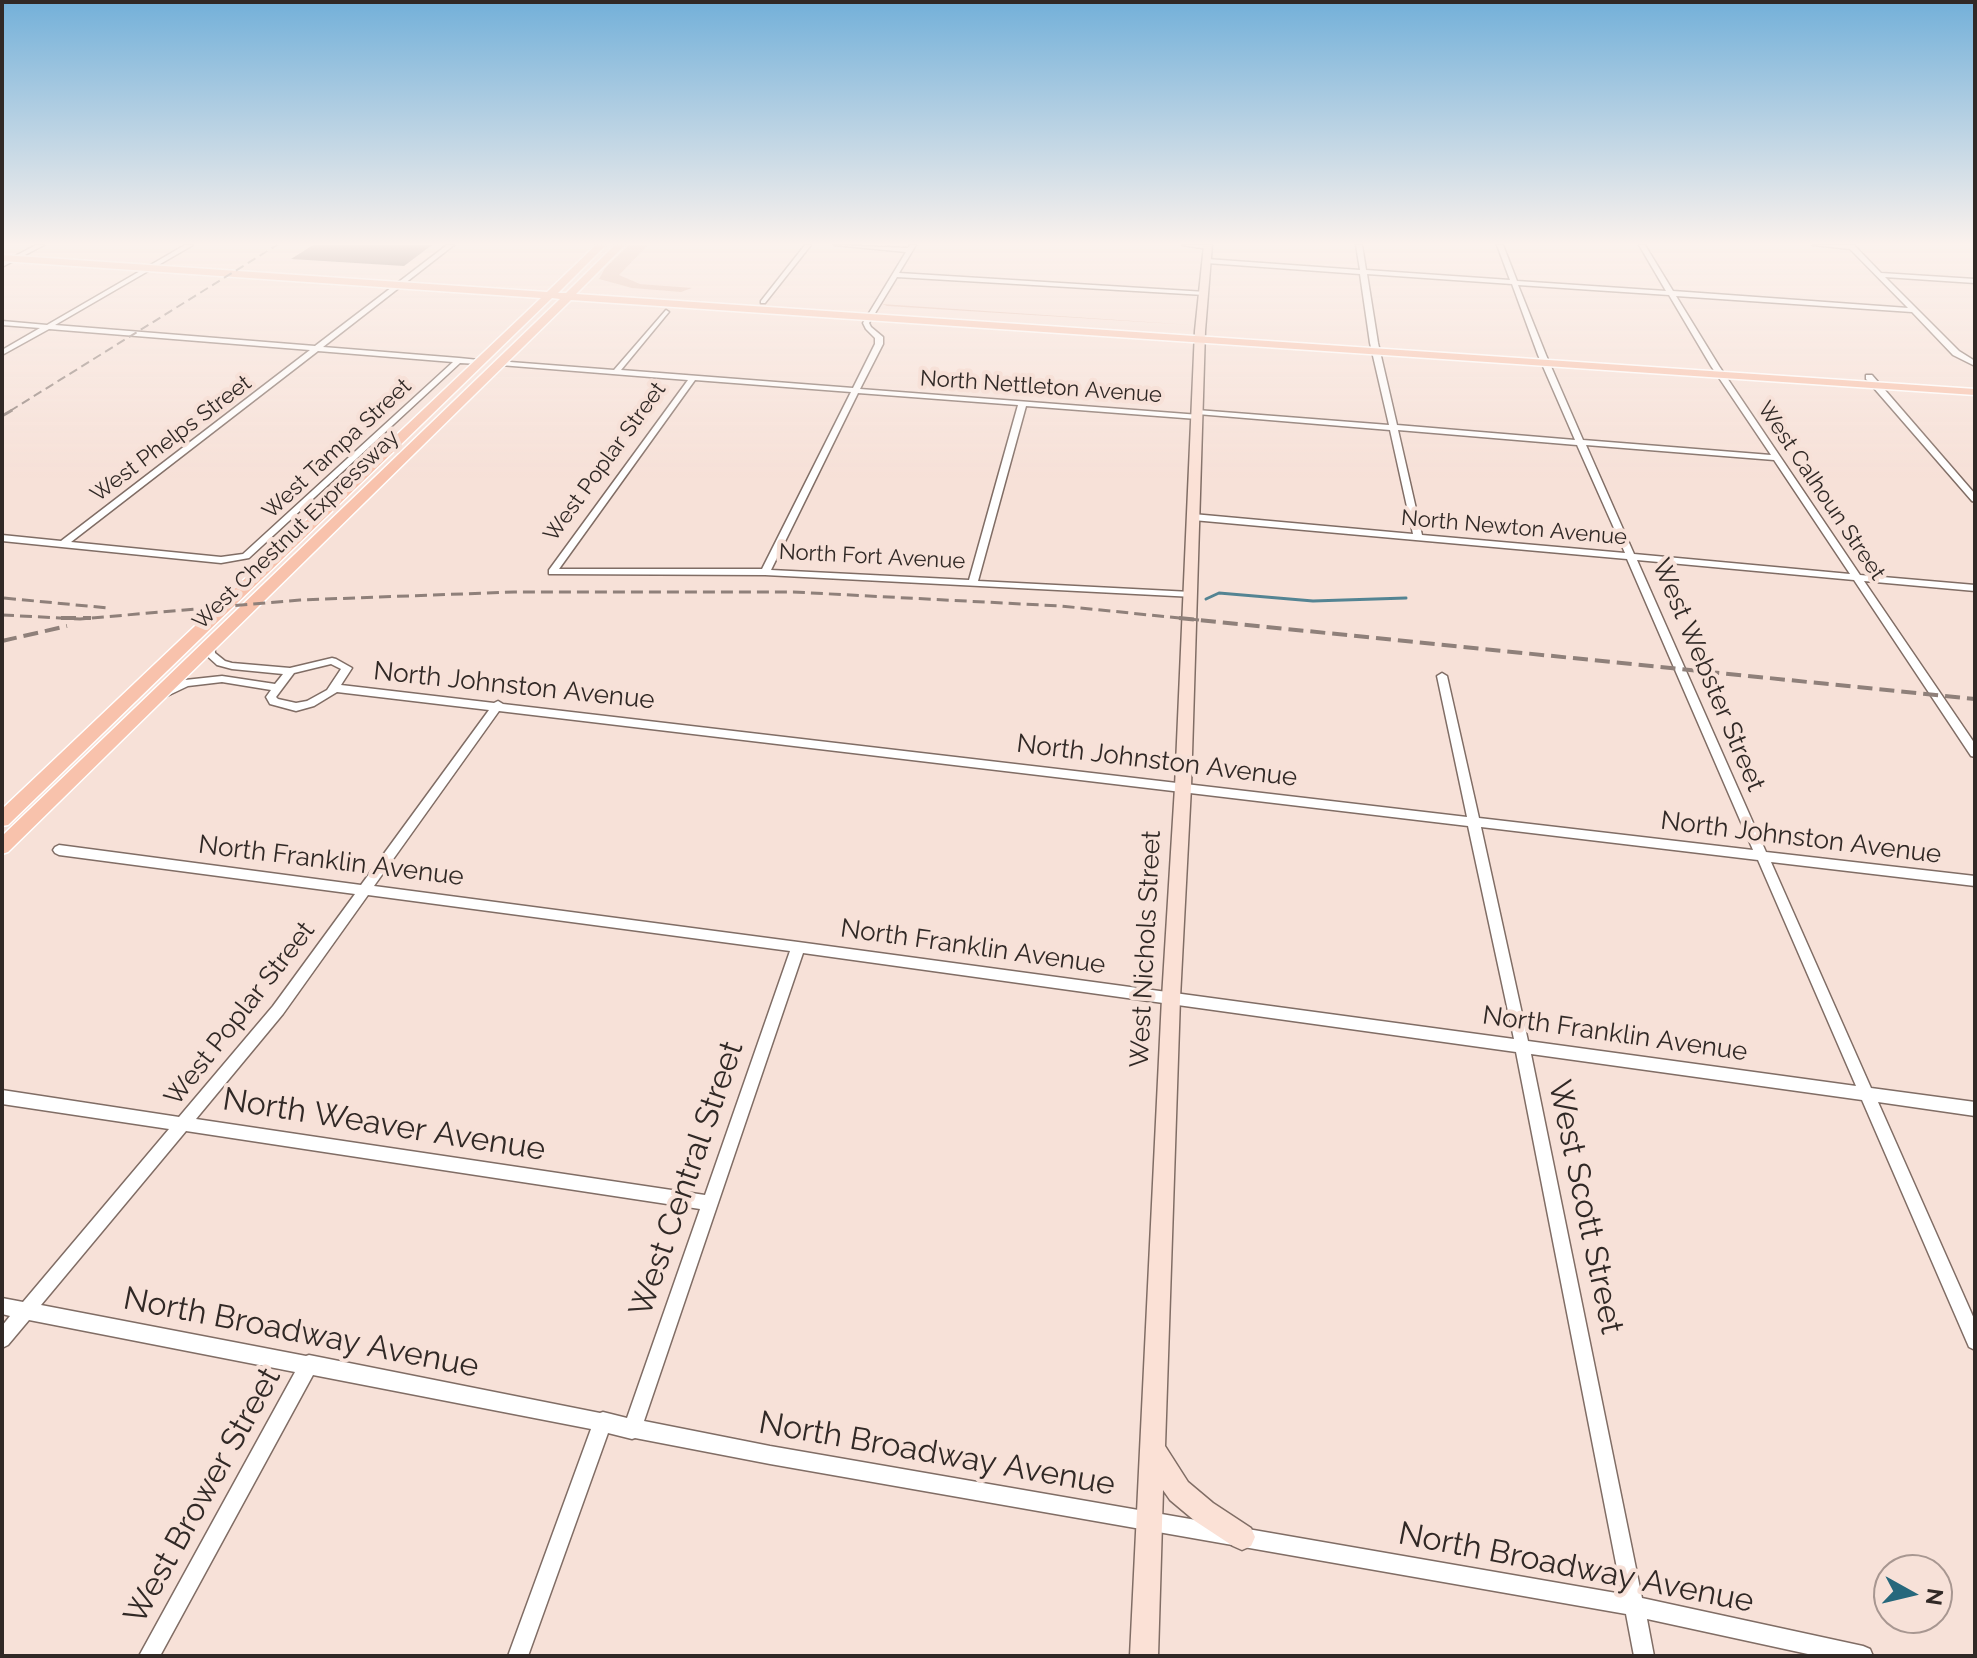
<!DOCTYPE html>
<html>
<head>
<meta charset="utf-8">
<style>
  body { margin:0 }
  #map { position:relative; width:1977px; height:1658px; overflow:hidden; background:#f7e1d8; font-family:Raleway,sans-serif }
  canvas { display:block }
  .frame { position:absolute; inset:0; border:4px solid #312926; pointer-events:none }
  .north { position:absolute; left:1873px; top:1554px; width:80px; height:80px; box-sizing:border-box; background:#f7e1d8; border:2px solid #a89791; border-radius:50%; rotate:98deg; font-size:22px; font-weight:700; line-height:32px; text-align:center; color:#312926 }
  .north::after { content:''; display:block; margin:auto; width:28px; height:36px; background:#27687c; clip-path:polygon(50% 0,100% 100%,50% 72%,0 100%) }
</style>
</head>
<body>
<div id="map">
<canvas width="1977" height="1658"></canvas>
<div class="frame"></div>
<div class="north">N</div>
</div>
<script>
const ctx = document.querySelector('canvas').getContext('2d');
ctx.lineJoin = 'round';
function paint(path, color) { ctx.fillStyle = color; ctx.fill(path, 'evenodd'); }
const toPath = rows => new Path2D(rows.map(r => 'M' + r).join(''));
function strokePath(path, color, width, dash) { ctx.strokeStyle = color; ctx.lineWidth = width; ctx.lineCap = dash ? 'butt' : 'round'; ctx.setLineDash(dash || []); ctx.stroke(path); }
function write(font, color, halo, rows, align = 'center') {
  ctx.font = font + ' Raleway,sans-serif'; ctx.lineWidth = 8; ctx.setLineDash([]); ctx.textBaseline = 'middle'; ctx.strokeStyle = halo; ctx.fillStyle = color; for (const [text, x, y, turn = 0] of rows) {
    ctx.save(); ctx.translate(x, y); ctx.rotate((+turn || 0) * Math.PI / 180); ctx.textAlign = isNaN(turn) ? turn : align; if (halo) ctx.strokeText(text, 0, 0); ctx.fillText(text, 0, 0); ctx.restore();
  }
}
paint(toPath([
  [629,245,648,245,619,275,640,284,692,288,681,292,632,288,599,279,605,268],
  [882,304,1192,325,887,306]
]), '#e3bcac');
strokePath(toPath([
  [1206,599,1219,593,1313,601,1406,598]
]), '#548493', 3);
paint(toPath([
  [313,245,432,245,404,266,291,259]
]), '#705d56');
const street = toPath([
  [36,245,44,245,2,267,2,263,36,245],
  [185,245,193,245,55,325,315,346,447,245,454,245,323,347,459,358,479,360,483,362,479,364,460,363,249,558,221,563,2,541,2,535,61,541,310,350,49,329,2,355,2,350,40,328,2,325,2,321,47,325,185,245],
  [318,351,453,362,243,554,221,557,71,542,318,351],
  [805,245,811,245,765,303,761,303,761,301,805,245],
  [834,245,908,248,910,245,916,245,899,273,1206,292,1207,293,1204,295,897,277,869,323,871,327,883,337,883,344,860,389,1200,415,1200,419,1197,419,1026,406,978,581,1191,592,1196,595,1194,597,765,575,549,574,549,570,688,380,500,365,496,363,497,361,614,370,666,310,669,312,668,313,621,370,853,388,875,344,875,338,866,329,863,323,906,252,834,245],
  [695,380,851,392,762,569,559,569,695,380],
  [858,393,1018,405,969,580,771,570,858,393],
  [1182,245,1209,245,1211,247,1208,249,1182,245],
  [1356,245,1362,245,1366,270,1510,280,1497,245,1503,245,1517,281,1666,291,1639,245,1645,245,1673,291,1908,308,1850,249,1813,245,1854,245,1881,273,1975,279,1975,283,1885,277,1959,351,1975,361,1975,366,1953,355,1912,312,1676,296,1719,366,1860,575,1975,585,1975,591,1864,581,1975,744,1975,757,1971,756,1854,580,1637,560,1766,852,1975,876,1975,886,1771,862,1871,1088,1975,1102,1975,1116,1878,1102,1975,1321,1975,1350,1969,1347,1862,1100,1531,1054,1642,1598,1863,1646,1870,1649,1873,1656,1817,1656,1647,1619,1654,1656,1634,1656,1626,1614,770,1464,635,1438,632,1439,608,1433,528,1656,508,1656,591,1429,313,1375,160,1656,139,1656,295,1372,29,1320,8,1345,2,1348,2,1326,10,1316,2,1314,2,1298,23,1302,169,1129,2,1104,2,1090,179,1117,273,1006,355,894,59,855,55,853,53,850,55,847,59,845,361,885,489,710,337,692,314,706,296,711,270,704,266,697,271,690,222,682,188,686,167,696,159,696,158,694,159,692,185,680,222,676,275,684,283,674,232,669,217,665,205,654,206,642,214,642,215,653,225,661,232,663,290,668,332,658,336,659,352,668,341,685,494,703,498,701,503,704,1467,817,1437,676,1442,673,1447,676,1479,818,1753,850,1627,559,1193,520,1189,517,1193,514,1413,534,1390,430,1197,414,1193,412,1197,410,1389,425,1370,343,1360,274,1207,263,1204,261,1207,259,1360,270,1356,245],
  [1367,274,1512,284,1538,355,1575,440,1397,425,1378,343,1367,274],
  [1518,285,1669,295,1711,366,1771,455,1583,440,1546,355,1518,285],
  [1398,430,1577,445,1625,553,1422,535,1398,430],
  [1586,445,1774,460,1850,574,1634,554,1586,445],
  [331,664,341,669,327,690,307,701,296,703,278,699,276,697,294,673,331,664],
  [499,711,1468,826,1514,1039,798,942,374,886,499,711],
  [1481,827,1758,860,1856,1086,1528,1041,1481,827],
  [368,895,790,951,705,1195,196,1119,283,1014,368,895],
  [803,953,1516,1052,1622,1594,770,1446,644,1421,803,953],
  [186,1131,700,1209,627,1418,603,1412,600,1413,309,1355,306,1356,41,1305,186,1131],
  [1866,375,1872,375,1975,494,1975,502,1972,501,1866,379,1866,375]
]);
const secondary = toPath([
  [1204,245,1212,245,1205,331,1191,787,1180,998,1165,1446,1188,1482,1213,1503,1251,1528,1255,1537,1251,1546,1242,1550,1233,1546,1195,1521,1170,1500,1163,1490,1158,1656,1130,1656,1162,998,1175,787,1195,331,1204,245]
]);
const primary = toPath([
  [596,245,606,245,558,293,566,293,615,245,625,245,576,294,1975,389,1975,395,571,300,8,852,2,854,2,836,560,299,552,298,8,825,2,826,2,809,541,298,2,261,2,255,547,292,596,245]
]);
strokePath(street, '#806d65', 3);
strokePath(secondary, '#806d65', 3);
strokePath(primary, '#fff', 3);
paint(street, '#fff');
paint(secondary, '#fbe1d6');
paint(primary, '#f8c2ac');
strokePath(toPath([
  [10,411,277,245]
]), '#8f807a', 2, [9, 5]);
strokePath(toPath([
  [2,416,14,409],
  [4,598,108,608],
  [2,615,80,619,300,600,514,592,793,592,1061,606,1199,620]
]), '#8f807a', 3, [12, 6]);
strokePath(toPath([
  [61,618,91,618],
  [1179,618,1975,699],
  [2,641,67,626]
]), '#8f807a', 4, [15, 7]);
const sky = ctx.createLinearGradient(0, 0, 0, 478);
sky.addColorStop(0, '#73b0d9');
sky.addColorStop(0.51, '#fbf2ed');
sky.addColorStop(1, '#fbf2ed00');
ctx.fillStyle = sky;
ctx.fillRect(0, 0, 1977, 478);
write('22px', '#312926', '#f7e1d8', [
  ["North Nettleton Avenue",1041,387,4],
  ["West Phelps Street",171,439,-37],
  ["West Tampa Street",337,449,-43],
  ["West Poplar Street",605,462,-54],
  ["West Calhoun Street",1821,491,56],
  ["North Newton Avenue",1514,528,5],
  ["West Chestnut Expressway",296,530,-44],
  ["North Fort Avenue",872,557,3]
]);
write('26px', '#312926', '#f7e1d8', [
  ["West Webster Street",1708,675,67],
  ["North Johnston Avenue",514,686,6],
  ["North Johnston Avenue",1157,761,7],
  ["North Johnston Avenue",1801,838,7],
  ["North Franklin Avenue",331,861,7],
  ["North Franklin Avenue",973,947,8],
  ["West Nichols Street",1146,949,-87],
  ["West Poplar Street",240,1014,-52],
  ["North Franklin Avenue",1615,1034,8]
]);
write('32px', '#312926', '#f7e1d8', [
  ["North Weaver Avenue",384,1125,9],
  ["West Central Street",687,1179,-71],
  ["West Scott Street",1585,1207,78],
  ["North Broadway Avenue",301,1333,11],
  ["North Broadway Avenue",937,1454,10],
  ["West Brower Street",203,1496,-61],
  ["North Broadway Avenue",1576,1568,11]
]);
</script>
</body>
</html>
